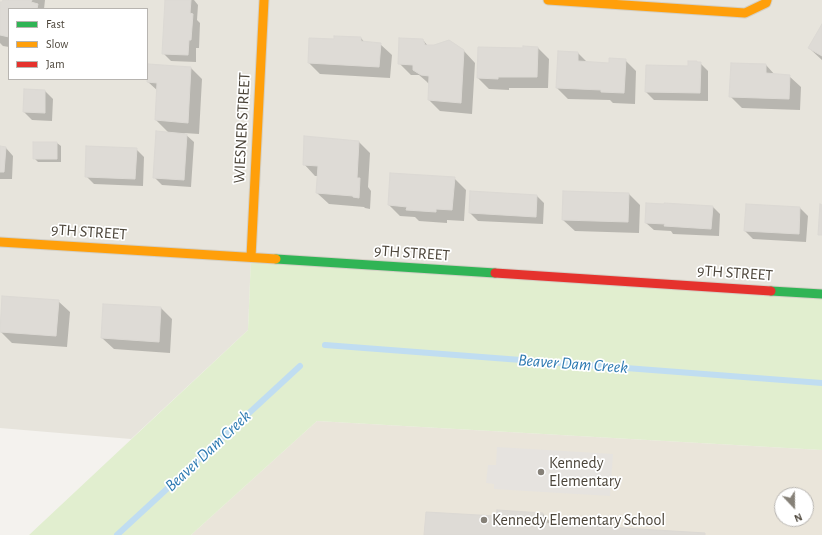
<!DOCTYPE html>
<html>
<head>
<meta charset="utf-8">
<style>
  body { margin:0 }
  #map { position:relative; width:822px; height:535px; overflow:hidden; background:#f4f2ee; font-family:"Alegreya Sans",sans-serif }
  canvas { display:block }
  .legend { position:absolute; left:8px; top:8px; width:140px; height:72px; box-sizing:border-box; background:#fff; border:1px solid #b7b4b0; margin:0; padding:5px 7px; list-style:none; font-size:12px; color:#4b4439 }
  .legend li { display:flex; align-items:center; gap:8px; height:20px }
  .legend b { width:20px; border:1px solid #b7b4b0 }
  .north { position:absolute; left:774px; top:487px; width:40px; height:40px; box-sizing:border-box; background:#fff; border:1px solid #b7b4b0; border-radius:50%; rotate:158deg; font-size:11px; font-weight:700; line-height:16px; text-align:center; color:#4b4439 }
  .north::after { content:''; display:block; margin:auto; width:14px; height:18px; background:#868178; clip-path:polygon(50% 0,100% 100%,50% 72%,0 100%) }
</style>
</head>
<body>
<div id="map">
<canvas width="822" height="535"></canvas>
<ul class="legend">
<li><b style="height:5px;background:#30b455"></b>Fast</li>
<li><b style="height:5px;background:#ff9f0a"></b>Slow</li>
<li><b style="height:5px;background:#e5322d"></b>Jam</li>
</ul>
<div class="north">N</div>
</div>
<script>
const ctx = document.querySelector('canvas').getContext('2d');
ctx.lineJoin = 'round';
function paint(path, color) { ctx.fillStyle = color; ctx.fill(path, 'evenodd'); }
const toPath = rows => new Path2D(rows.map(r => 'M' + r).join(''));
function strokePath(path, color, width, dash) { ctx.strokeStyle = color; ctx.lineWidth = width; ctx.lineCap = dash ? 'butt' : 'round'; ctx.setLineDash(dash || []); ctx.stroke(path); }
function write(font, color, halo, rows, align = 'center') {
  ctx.font = font + ' "Alegreya Sans",sans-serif'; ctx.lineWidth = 3.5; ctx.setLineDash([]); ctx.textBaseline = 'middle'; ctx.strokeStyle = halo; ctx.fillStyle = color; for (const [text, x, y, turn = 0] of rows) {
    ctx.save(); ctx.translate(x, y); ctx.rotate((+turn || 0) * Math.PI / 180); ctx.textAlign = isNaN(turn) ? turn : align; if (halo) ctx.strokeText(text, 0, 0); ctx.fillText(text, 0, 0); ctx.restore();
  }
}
paint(toPath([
  [0,0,822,0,822,294,251,258,248,330,131,439,0,428],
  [9,9,147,9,147,79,9,79]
]), '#e7e4dc');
paint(toPath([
  [317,421,822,450,822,535,191,535],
  [782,495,806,495,806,519,782,519]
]), '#eae5da');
paint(toPath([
  [251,257,822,294,822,450,317,421,191,535,29,535,248,330]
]), '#e1eecf');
paint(toPath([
  [497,447,613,454,610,496,494,489,494,484,486,483,488,465,496,465]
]), '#e6e3df');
paint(toPath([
  [4,0,45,0,44,9,9,9,9,47,3,46,0,43,0,3,3,4],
  [166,0,194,0,198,5,197,20,200,23,199,48,196,48,196,62,171,61,163,53],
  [822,26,822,60,809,48],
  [361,38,365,43,380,44,392,55,390,78,320,74,309,63,335,40],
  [423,40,428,46,464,51,475,63,472,114,440,111,429,100,429,84,426,81,419,75,411,75,399,63],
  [538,48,549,59,548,88,509,88,509,90,489,89,478,78,523,49],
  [559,52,578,53,588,63,610,64,625,60,636,71,635,104,613,103,610,100,568,99,557,88],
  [698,63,700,63,708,71,708,101,654,100,646,92,689,67],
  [766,65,775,75,789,76,801,87,800,110,742,108,731,97],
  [191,68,202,79,199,134,184,133,194,142,191,187,162,185,154,177,169,133,156,120,158,91,148,82],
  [45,91,53,99,52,121,32,120,24,112],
  [359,142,370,153,368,187,371,191,370,209,365,208,364,207,329,204,317,193,319,176,315,176,304,164],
  [57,143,61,146,61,162,38,162,34,158],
  [0,147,6,148,13,156,12,179,0,179],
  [136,149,144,157,143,186,94,184,86,176],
  [454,178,466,190,464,221,447,220,447,223,419,221,415,217,400,216,389,205],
  [629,194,640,205,639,233,575,231,563,220],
  [537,196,544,203,543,224,478,221,470,213],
  [712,206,720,214,719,236,673,234,671,231,654,230,646,223],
  [800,208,808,216,806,242,753,239,745,231],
  [58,301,70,312,67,347,12,343,0,331],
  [104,305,161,308,172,319,170,353,114,349,102,338],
  [543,514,553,525,704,534,705,535,425,535,497,518]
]), '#0003');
strokePath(toPath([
  [325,345,822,383],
  [117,535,300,366]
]), '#c0ddf1', 6);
const building = toPath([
  [3,0,32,0,31,2,38,4,37,9,9,9,9,37,0,35,0,2,2,2,3,0],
  [165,0,191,0,190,13,193,14,191,40,189,40,188,55,162,54,165,0],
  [822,24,822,56,808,48,822,24],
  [334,36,361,37,361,41,381,43,379,67,308,63,309,38,334,39,334,36],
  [399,38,423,39,425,45,434,45,449,40,464,50,461,103,428,100,429,76,421,75,413,70,413,65,398,64,399,38],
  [523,46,538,47,537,77,498,77,498,79,477,78,478,47,523,48,523,46],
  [558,51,578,52,578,61,609,63,609,58,626,59,624,93,601,92,601,90,556,88,558,51],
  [688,61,697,61,697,62,701,62,700,93,645,92,646,65,688,66,688,61],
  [731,63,766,64,766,73,790,75,789,99,729,97,731,63],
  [148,64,191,67,188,123,155,120,157,83,147,82,148,64],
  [24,89,45,90,45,113,23,112,24,89],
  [156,131,187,134,184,180,153,178,156,131],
  [304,136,359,141,357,178,360,178,359,198,353,197,353,196,316,193,318,166,303,165,304,136],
  [33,142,57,142,57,159,33,159,33,142],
  [0,146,6,147,4,172,0,172,0,146],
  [86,146,137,148,135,179,85,177,86,146],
  [390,173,455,177,452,210,436,209,436,212,406,210,407,207,388,205,390,173],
  [470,191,537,195,536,217,469,213,470,191],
  [563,191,629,193,628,222,562,220,563,191],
  [646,203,664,204,664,203,713,206,711,229,664,226,665,224,645,223,646,203],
  [746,204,800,207,799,234,744,231,746,204],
  [820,204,822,205,822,235,818,235,820,204],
  [2,296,59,300,56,336,0,332,2,296],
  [103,304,161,307,159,342,101,338,103,304],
  [497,510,543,513,542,523,705,533,705,535,424,535,426,512,496,516,497,510]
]);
paint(building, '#dedbd6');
strokePath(building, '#dcd9d4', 1);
const fast = toPath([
  [276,259,495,273],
  [771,291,822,294]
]);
const slow = toPath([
  [548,0,745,13,766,3,767,0],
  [0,242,276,259],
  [251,257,264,0]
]);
const jam = toPath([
  [495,273,771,291]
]);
strokePath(fast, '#d3cfc5', 11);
strokePath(slow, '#d3cfc5', 11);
strokePath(jam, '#d3cfc5', 11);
strokePath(fast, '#30b455', 9);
strokePath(slow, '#ff9f0a', 9);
strokePath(jam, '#e5322d', 9);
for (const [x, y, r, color] of [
  [541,472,4,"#868178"],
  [484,520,4,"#868178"]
]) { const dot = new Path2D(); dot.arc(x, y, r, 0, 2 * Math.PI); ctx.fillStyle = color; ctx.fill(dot); strokePath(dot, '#fff', 1.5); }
write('16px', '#4b4439', '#fff', [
  ["WIESNER STREET",242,128,-87],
  ["9TH STREET",89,232,4],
  ["9TH STREET",412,253,4],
  ["9TH STREET",735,273,4]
]);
write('16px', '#4b4439', '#fff', [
  ["Kennedy",549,463],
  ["Elementary",549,481],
  ["Kennedy Elementary School",492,520]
], 'left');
write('italic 17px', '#2e7ab2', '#fff', [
  ["Beaver Dam Creek",573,364,4],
  ["Beaver Dam Creek",208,451,-43]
]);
</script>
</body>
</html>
